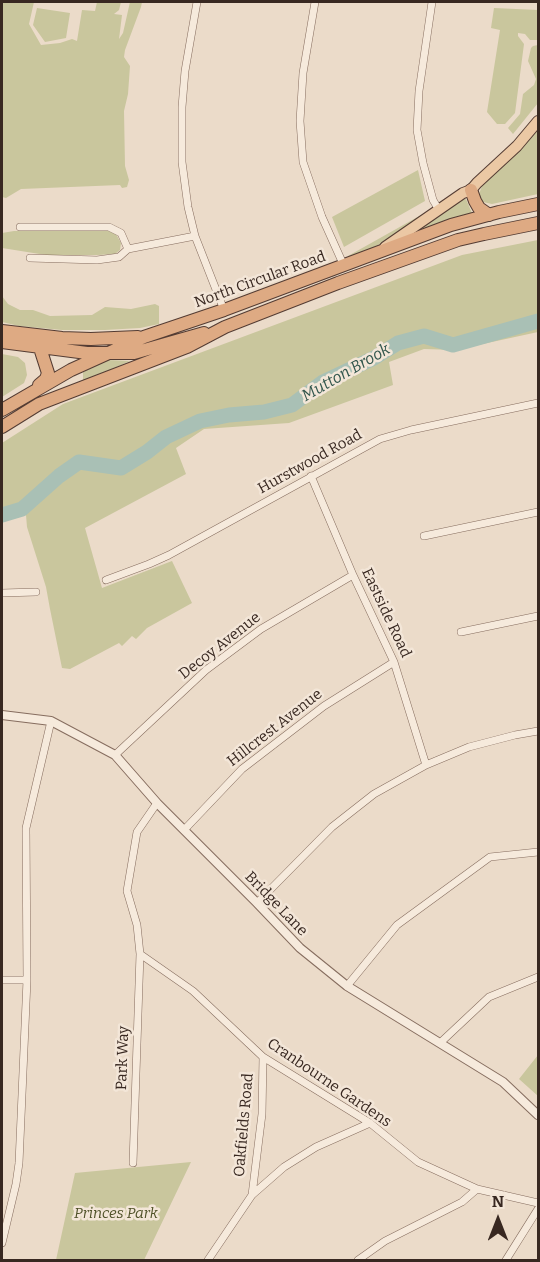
<!DOCTYPE html>
<html>
<head>
<meta charset="utf-8">
<style>
  body { margin:0 }
  #map { position:relative; width:540px; height:1262px; overflow:hidden; background:#ebdbc9; font-family:Bitter,serif }
  canvas { display:block }
  .frame { position:absolute; inset:0; border:3px solid #382821; pointer-events:none }
  .north { position:absolute; left:468px; top:1190px; width:60px; height:60px; -webkit-text-stroke:4px #f3e6d8; paint-order:stroke; rotate:0deg; font-size:16px; font-weight:700; line-height:24px; text-align:center; color:#382821 }
  .north::after { content:''; display:block; margin:auto; width:21px; height:27px; background:#382821; clip-path:polygon(50% 0,100% 100%,50% 72%,0 100%) }
</style>
</head>
<body>
<div id="map">
<canvas width="540" height="1262"></canvas>
<div class="frame"></div>
<div class="north">N</div>
</div>
<script>
const ctx = document.querySelector('canvas').getContext('2d');
ctx.lineJoin = 'round';
function paint(path, color) { ctx.fillStyle = color; ctx.fill(path, 'evenodd'); }
const toPath = rows => new Path2D(rows.map(r => 'M' + r).join(''));
function strokePath(path, color, width, dash) { ctx.strokeStyle = color; ctx.lineWidth = width; ctx.lineCap = dash ? 'butt' : 'round'; ctx.setLineDash(dash || []); ctx.stroke(path); }
function write(font, color, halo, rows, align = 'center') {
  ctx.font = font + ' Bitter,serif'; ctx.lineWidth = 5; ctx.setLineDash([]); ctx.textBaseline = 'middle'; ctx.strokeStyle = halo; ctx.fillStyle = color; for (const [text, x, y, turn = 0] of rows) {
    ctx.save(); ctx.translate(x, y); ctx.rotate((+turn || 0) * Math.PI / 180); ctx.textAlign = isNaN(turn) ? turn : align; if (halo) ctx.strokeText(text, 0, 0); ctx.fillText(text, 0, 0); ctx.restore();
  }
}
paint(toPath([
  [2,2,34,2,29,24,41,45,60,43,72,39,77,41,82,10,95,11,97,2,121,2,119,10,114,14,122,15,119,39,123,33,130,2,142,2,141,7,125,50,124,57,130,66,128,94,124,111,125,166,129,180,127,187,122,188,120,185,21,189,6,198,2,197],
  [37,8,70,13,66,38,45,42,33,25],
  [494,8,538,10,538,40,530,40,525,34,518,33,518,36,524,44,515,113,505,124,497,124,487,112,500,30,491,28],
  [538,45,538,103,513,134,508,128,520,114,523,94,534,85,536,79,528,61,531,48,533,46],
  [538,128,538,194,492,204,483,202,479,194,482,186,522,147],
  [418,170,425,201,344,247,332,217],
  [466,199,472,213,447,220,406,236,462,200],
  [430,210,429,213,378,245,356,256,348,256],
  [14,231,109,231,116,234,121,243,120,250,115,254,97,255,46,255,2,248,2,233],
  [538,240,538,332,455,350,424,349,389,362,393,385,289,423,204,429,176,448,186,474,85,528,102,588,172,561,192,603,147,628,136,639,132,636,122,646,119,643,70,669,62,668,50,609,46,587,27,527,26,515,2,522,2,443,63,404,462,255],
  [2,296,8,304,20,310,33,310,50,316,92,315,105,307,131,309,155,304,159,306,159,324,140,328,105,330,62,330,19,326,2,322],
  [2,354,18,357,25,363,27,375,24,383,2,397],
  [108,360,130,361,83,382,83,372],
  [538,1055,538,1096,519,1079],
  [191,1162,144,1260,56,1260,75,1173]
]), '#c9c69d');
strokePath(toPath([
  [2,515,22,509,59,476,79,462,121,468,147,452,166,437,200,421,229,415,264,412,292,405,323,382,374,358,398,343,424,336,453,345,538,321]
]), '#a9c0b5', 15);
const minor = toPath([
  [197,2,185,71,182,107,182,162,188,207,195,236,224,310],
  [315,2,303,73,300,121,303,162,322,217,344,266],
  [432,2,419,91,417,130,423,163,433,200,439,210],
  [20,227,109,227,121,233,128,249],
  [30,258,97,260,119,257,128,249,195,236],
  [311,476,353,575,394,662,426,765],
  [424,536,538,512],
  [106,580,149,564,169,555,380,439,411,430,538,403],
  [2,593,36,592],
  [461,632,538,616],
  [115,755,206,670,261,629,353,575],
  [157,803,137,832,127,891,137,925,140,954,193,991,263,1057,370,1123,418,1162,477,1189,538,1203],
  [184,830,242,769,324,706,394,662],
  [257,903,332,827,374,794,426,765,469,747,515,735,538,731],
  [2,980,27,980],
  [347,986,397,925,490,857,538,852],
  [440,1043,489,997,538,977],
  [133,1163,140,954],
  [252,1195,262,1114,263,1057],
  [2,1243,16,1184,19,1163,27,980,26,828,51,721],
  [208,1260,252,1195,284,1167,316,1147,370,1123],
  [358,1260,385,1241,462,1202,477,1189],
  [506,1260,538,1209]
]);
const tertiary = toPath([
  [2,715,51,721,115,755,157,803,257,903,300,948,347,986,503,1082,538,1115]
]);
const primary = toPath([
  [385,247,463,193,471,190,477,183,517,146,538,121]
]);
const trunk = toPath([
  [471,190,475,201,479,208,489,215],
  [2,331,62,338,91,339,138,337],
  [2,342,87,353,134,353,204,333],
  [39,385,46,379,48,373,40,348],
  [2,410,71,370,144,337,224,310,451,225,499,212,538,204],
  [2,427,39,404,187,347,225,327,338,283,458,240,484,234,538,223]
]);
strokePath(minor, '#866d5f', 8);
strokePath(tertiary, '#866d5f', 10);
strokePath(primary, '#543c33', 12);
strokePath(trunk, '#543c33', 14);
strokePath(minor, '#f6eadc', 7);
strokePath(tertiary, '#f6eadc', 8);
strokePath(primary, '#ebc8a4', 10);
strokePath(trunk, '#deaa83', 12);
write('15px', '#382821', '#f3e6d8', [
  ["North Circular Road",260,280,-20],
  ["Hurstwood Road",310,462,-29],
  ["Eastside Road",386,613,65],
  ["Decoy Avenue",220,646,-38],
  ["Hillcrest Avenue",275,728,-38],
  ["Bridge Lane",276,904,46],
  ["Park Way",123,1058,-88],
  ["Cranbourne Gardens",329,1083,34],
  ["Oakfields Road",244,1125,-85]
]);
write('italic 15px', '#505229', '#f3e6d8', [
  ["Princes Park",116,1214]
]);
write('italic 16px', '#32564d', '#f3e6d8', [
  ["Mutton Brook",346,373,-30]
]);
</script>
</body>
</html>
